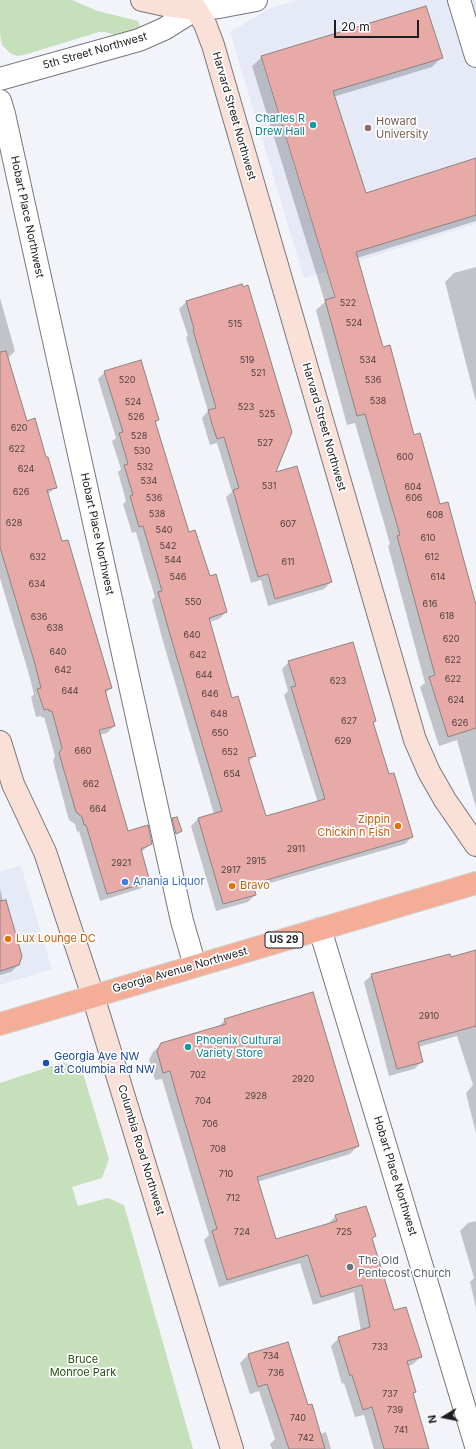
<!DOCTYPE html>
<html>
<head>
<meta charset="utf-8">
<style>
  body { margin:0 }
  #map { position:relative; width:476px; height:1449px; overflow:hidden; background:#f2f4fa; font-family:Inter,sans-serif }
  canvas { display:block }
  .north { position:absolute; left:424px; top:1397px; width:40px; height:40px; -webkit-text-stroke:3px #fff; paint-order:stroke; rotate:260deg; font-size:11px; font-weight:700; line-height:16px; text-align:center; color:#1d1d1f }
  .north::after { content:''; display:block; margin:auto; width:14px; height:18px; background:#1d1d1f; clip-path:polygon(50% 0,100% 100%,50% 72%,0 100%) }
  .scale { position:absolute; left:334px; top:20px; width:85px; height:18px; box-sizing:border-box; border:2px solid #1d1d1f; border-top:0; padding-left:5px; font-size:12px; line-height:14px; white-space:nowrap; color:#1d1d1f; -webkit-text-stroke:3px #fff; paint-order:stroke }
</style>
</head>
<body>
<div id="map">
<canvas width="476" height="1449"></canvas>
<div class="north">N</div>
<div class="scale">20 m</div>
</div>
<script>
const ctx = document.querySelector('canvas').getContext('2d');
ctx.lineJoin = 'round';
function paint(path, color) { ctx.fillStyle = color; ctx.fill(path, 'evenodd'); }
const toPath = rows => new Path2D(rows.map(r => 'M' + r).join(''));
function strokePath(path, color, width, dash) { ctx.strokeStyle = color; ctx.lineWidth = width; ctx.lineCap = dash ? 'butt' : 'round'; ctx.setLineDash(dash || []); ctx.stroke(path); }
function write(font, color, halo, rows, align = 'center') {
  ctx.font = font + ' Inter,sans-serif'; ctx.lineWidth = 3.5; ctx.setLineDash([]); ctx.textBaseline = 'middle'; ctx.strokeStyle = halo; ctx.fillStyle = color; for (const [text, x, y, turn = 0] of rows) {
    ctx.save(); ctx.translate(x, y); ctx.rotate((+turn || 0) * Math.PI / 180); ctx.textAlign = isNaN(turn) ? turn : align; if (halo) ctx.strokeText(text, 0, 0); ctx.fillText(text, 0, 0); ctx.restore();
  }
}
paint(toPath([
  [301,0,476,0,476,224,304,278,230,32,272,7],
  [21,866,52,969,0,985,0,871]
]), '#e6eaf7');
paint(toPath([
  [0,0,72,0,98,11,138,21,140,26,137,29,116,35,104,32,99,32,24,55,17,56,10,53,2,45,0,33],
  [64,1062,83,1073,109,1159,102,1178,72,1187,78,1206,108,1198,124,1205,193,1449,0,1449,0,1083]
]), '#c6e0bc');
paint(toPath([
  [262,57,441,58,432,67,333,97,366,194,476,163,476,221,357,258,382,348,476,607,476,808,457,740,439,746,420,687,425,683,388,546,390,544,355,423,347,425,316,310,325,302,252,66],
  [262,61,264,61,338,302,336,302],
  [476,267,476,402,445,282,454,273],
  [0,298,15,351,8,358,18,395,26,422,45,459,56,487,47,495,62,543,111,688,105,694,114,726,107,733,99,735,127,833,151,844,141,852,149,881,142,888,100,901,79,831,77,832,75,824,69,820,67,813,53,761,55,756,44,717,42,718,41,716,36,717,31,697,34,694,28,671,0,578],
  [186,302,331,582,324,589,268,606,261,580,251,583,226,497,232,492,225,469,217,443,210,445,202,418,208,411,186,337,188,336,179,309],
  [105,372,158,420,155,423,188,533,226,612,219,619,209,622,232,699,255,756,248,762,265,818,318,803,284,695,288,691,282,669,289,662,375,720,372,723,388,776,412,837,405,844,253,888,255,895,248,902,216,911,191,826,198,819,214,814,162,638,152,600,155,597,144,561,136,532,132,533,123,504,126,501,118,472,121,469,112,441,116,438,98,379],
  [0,889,18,965,11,972,0,975],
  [476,951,476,1133,466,1093,473,1085,457,1036,418,1047,422,1062,414,1069,389,1076,364,982,372,975,450,958],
  [225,1020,358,1146,350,1154,257,1182,275,1240,328,1224,336,1216,374,1236,371,1239,394,1312,421,1357,412,1365,408,1366,415,1392,412,1395,428,1449,374,1449,364,1415,355,1417,344,1383,342,1384,331,1346,339,1338,361,1331,354,1292,313,1305,300,1263,219,1287,204,1240,209,1235,162,1079,155,1080,149,1060,153,1052,162,1044,218,1027],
  [476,1221,476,1308,470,1282,474,1278,460,1231,468,1223],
  [288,1343,307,1406,320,1434,326,1432,331,1449,272,1449,270,1444,275,1439,259,1391,250,1394,240,1363,248,1355]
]), '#0003');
const building = toPath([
  [426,6,443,58,333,91,366,193,476,158,476,215,356,252,383,347,390,345,414,435,420,433,440,504,448,502,476,605,476,728,448,737,429,677,435,675,397,536,400,535,365,414,357,416,325,300,335,297,261,56,426,6],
  [242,284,243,287,248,285,292,432,276,472,297,466,332,582,275,599,268,574,258,577,248,543,233,490,239,488,224,437,217,439,212,424,208,410,216,408,193,330,194,329,186,301,242,284],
  [6,351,27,421,35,418,46,457,48,457,57,488,47,490,62,541,68,540,112,688,105,690,115,726,99,730,128,831,148,825,152,844,141,849,150,882,107,894,86,825,84,825,82,817,76,812,74,805,59,753,62,748,52,711,49,711,48,709,44,710,37,689,41,688,35,664,0,547,0,352,6,351],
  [141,360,159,420,155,421,189,532,195,530,210,576,216,574,227,612,209,618,232,698,238,696,256,756,248,758,266,816,325,799,291,687,296,686,288,661,353,642,376,721,373,722,389,774,394,773,413,837,253,884,256,895,223,904,198,818,222,811,169,631,158,592,162,591,151,553,143,526,139,527,130,496,133,495,124,465,128,464,119,433,123,432,104,371,141,360],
  [177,817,182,831,176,834,172,818,177,817],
  [6,900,22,956,19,965,0,971,0,901,6,900],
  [476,950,476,1026,418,1042,423,1062,397,1069,371,974,450,954,451,957,476,950],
  [313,992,359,1146,257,1177,276,1239,337,1221,335,1215,366,1206,376,1236,372,1238,394,1310,406,1307,422,1357,407,1361,416,1392,413,1393,429,1449,384,1449,372,1407,363,1410,352,1375,350,1376,338,1337,370,1327,362,1285,321,1297,308,1255,227,1280,212,1231,217,1229,177,1096,170,1071,163,1073,157,1051,161,1043,226,1024,224,1019,313,992],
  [288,1342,308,1405,312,1404,325,1449,289,1449,267,1384,258,1387,248,1354,288,1342]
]);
paint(building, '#e8aaa7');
strokePath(building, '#8b8483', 1);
const minor = toPath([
  [459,0,476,56],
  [0,79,139,40,164,29,196,9],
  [0,101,4,114,182,921,195,966],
  [320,929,476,1446]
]);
const tertiary = toPath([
  [196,9,219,7,256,0]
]);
const secondary = toPath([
  [142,0,165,5,196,9],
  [190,0,205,24,213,45,415,740,429,772,445,800,476,845],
  [0,742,13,784,45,852,93,996,232,1449]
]);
const trunk = toPath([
  [0,1024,476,883]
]);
strokePath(minor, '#76777d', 24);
strokePath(tertiary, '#76777d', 24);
strokePath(secondary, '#76777d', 24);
strokePath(trunk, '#d2d2d2', 24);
strokePath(minor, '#fff', 22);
strokePath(tertiary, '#fff', 22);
strokePath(secondary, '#fbe0d8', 22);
strokePath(trunk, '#f4ae97', 22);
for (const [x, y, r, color] of [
  [313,125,4,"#0f9aa8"],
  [368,128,4,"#8d6e63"],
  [398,826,4,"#e8710a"],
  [125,882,4,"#3f7fe0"],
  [232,886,4,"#e8710a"],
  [8,939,4,"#e8710a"],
  [188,1047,4,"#0f9aa8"],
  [46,1063,4,"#1a4fb4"],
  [350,1267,4,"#6b7280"]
]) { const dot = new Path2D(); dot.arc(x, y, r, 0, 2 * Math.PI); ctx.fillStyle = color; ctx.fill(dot); strokePath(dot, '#fff', 1.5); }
write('9px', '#504041', null, [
  ["522",348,303],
  ["524",354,323],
  ["515",235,324],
  ["519",247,360],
  ["534",368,360],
  ["521",258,373],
  ["520",127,380],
  ["536",373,380],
  ["538",378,401],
  ["524",133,402],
  ["523",246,407],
  ["525",267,414],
  ["526",136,417],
  ["620",19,428],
  ["528",139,436],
  ["527",265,443],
  ["622",17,449],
  ["530",142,451],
  ["600",405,457],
  ["532",145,467],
  ["624",26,469],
  ["534",149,481],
  ["531",269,486],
  ["604",413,487],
  ["626",21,492],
  ["536",154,498],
  ["606",414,498],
  ["538",157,514],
  ["608",435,515],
  ["628",14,523],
  ["607",288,524],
  ["540",164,530],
  ["610",428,538],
  ["542",168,546],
  ["632",38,557],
  ["612",432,557],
  ["544",173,560],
  ["611",288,562],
  ["546",178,577],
  ["614",438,577],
  ["634",37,584],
  ["550",193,602],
  ["616",430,604],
  ["618",447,616],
  ["636",39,617],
  ["638",55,628],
  ["640",192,635],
  ["620",451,639],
  ["640",58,652],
  ["642",198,655],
  ["622",453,660],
  ["642",63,670],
  ["644",204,675],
  ["622",453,679],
  ["623",338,681],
  ["644",70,691],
  ["646",210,694],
  ["624",456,700],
  ["648",219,714],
  ["627",349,721],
  ["626",460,723],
  ["650",220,733],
  ["629",343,741],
  ["660",83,751],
  ["652",230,752],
  ["654",232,774],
  ["662",91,784],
  ["664",98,809],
  ["2911",296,849],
  ["2915",256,861],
  ["2921",121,863],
  ["2917",231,870],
  ["2910",429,1016],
  ["702",198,1075],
  ["2920",303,1079],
  ["2928",256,1096],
  ["704",203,1101],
  ["706",210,1124],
  ["708",218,1149],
  ["710",226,1174],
  ["712",233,1198],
  ["724",242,1232],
  ["725",344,1232],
  ["733",380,1347],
  ["734",271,1356],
  ["736",276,1373],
  ["737",390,1394],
  ["739",395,1410],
  ["740",298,1418],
  ["741",401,1430],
  ["742",306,1438]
]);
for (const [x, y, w] of [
  [284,940,38]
]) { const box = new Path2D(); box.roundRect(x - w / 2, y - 8, w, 16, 3); ctx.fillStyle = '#fff'; ctx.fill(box); strokePath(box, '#1d1d1f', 1); }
write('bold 10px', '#1d1d1f', null, [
  ["US 29",284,940]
]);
write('11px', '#1d1d1f', '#fff', [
  ["5th Street Northwest",95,51,-16],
  ["Harvard Street Northwest",234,116,74],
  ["Hobart Place Northwest",27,217,78],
  ["Harvard Street Northwest",324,427,74],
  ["Hobart Place Northwest",97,534,78],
  ["Georgia Avenue Northwest",180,970,-16],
  ["Columbia Road Northwest",141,1150,73],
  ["Hobart Place Northwest",395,1176,73]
]);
write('11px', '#0d838f', '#fff', [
  ["Charles R",305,119],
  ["Drew Hall",305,132],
  ["Phoenix Cultural",196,1041,"left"],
  ["Variety Store",196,1054,"left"]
], 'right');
write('11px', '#785e54', '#fff', [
  ["Howard",376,122],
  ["University",376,135]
], 'left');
write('11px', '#c56008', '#fff', [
  ["Zippin",390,820,"right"],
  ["Chickin n Fish",390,833,"right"],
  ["Bravo",240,886],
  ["Lux Lounge DC",16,939]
], 'left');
write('11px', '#366cbe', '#fff', [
  ["Anania Liquor",133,882]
], 'left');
write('11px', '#164399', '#fff', [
  ["Georgia Ave NW",54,1057],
  ["at Columbia Rd NW",54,1070]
], 'left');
write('11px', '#5b616d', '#fff', [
  ["The Old",358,1261],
  ["Pentecost Church",358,1274]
], 'left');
write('11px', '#26500f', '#fff', [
  ["Bruce",83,1360],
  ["Monroe Park",83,1373]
]);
</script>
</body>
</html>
